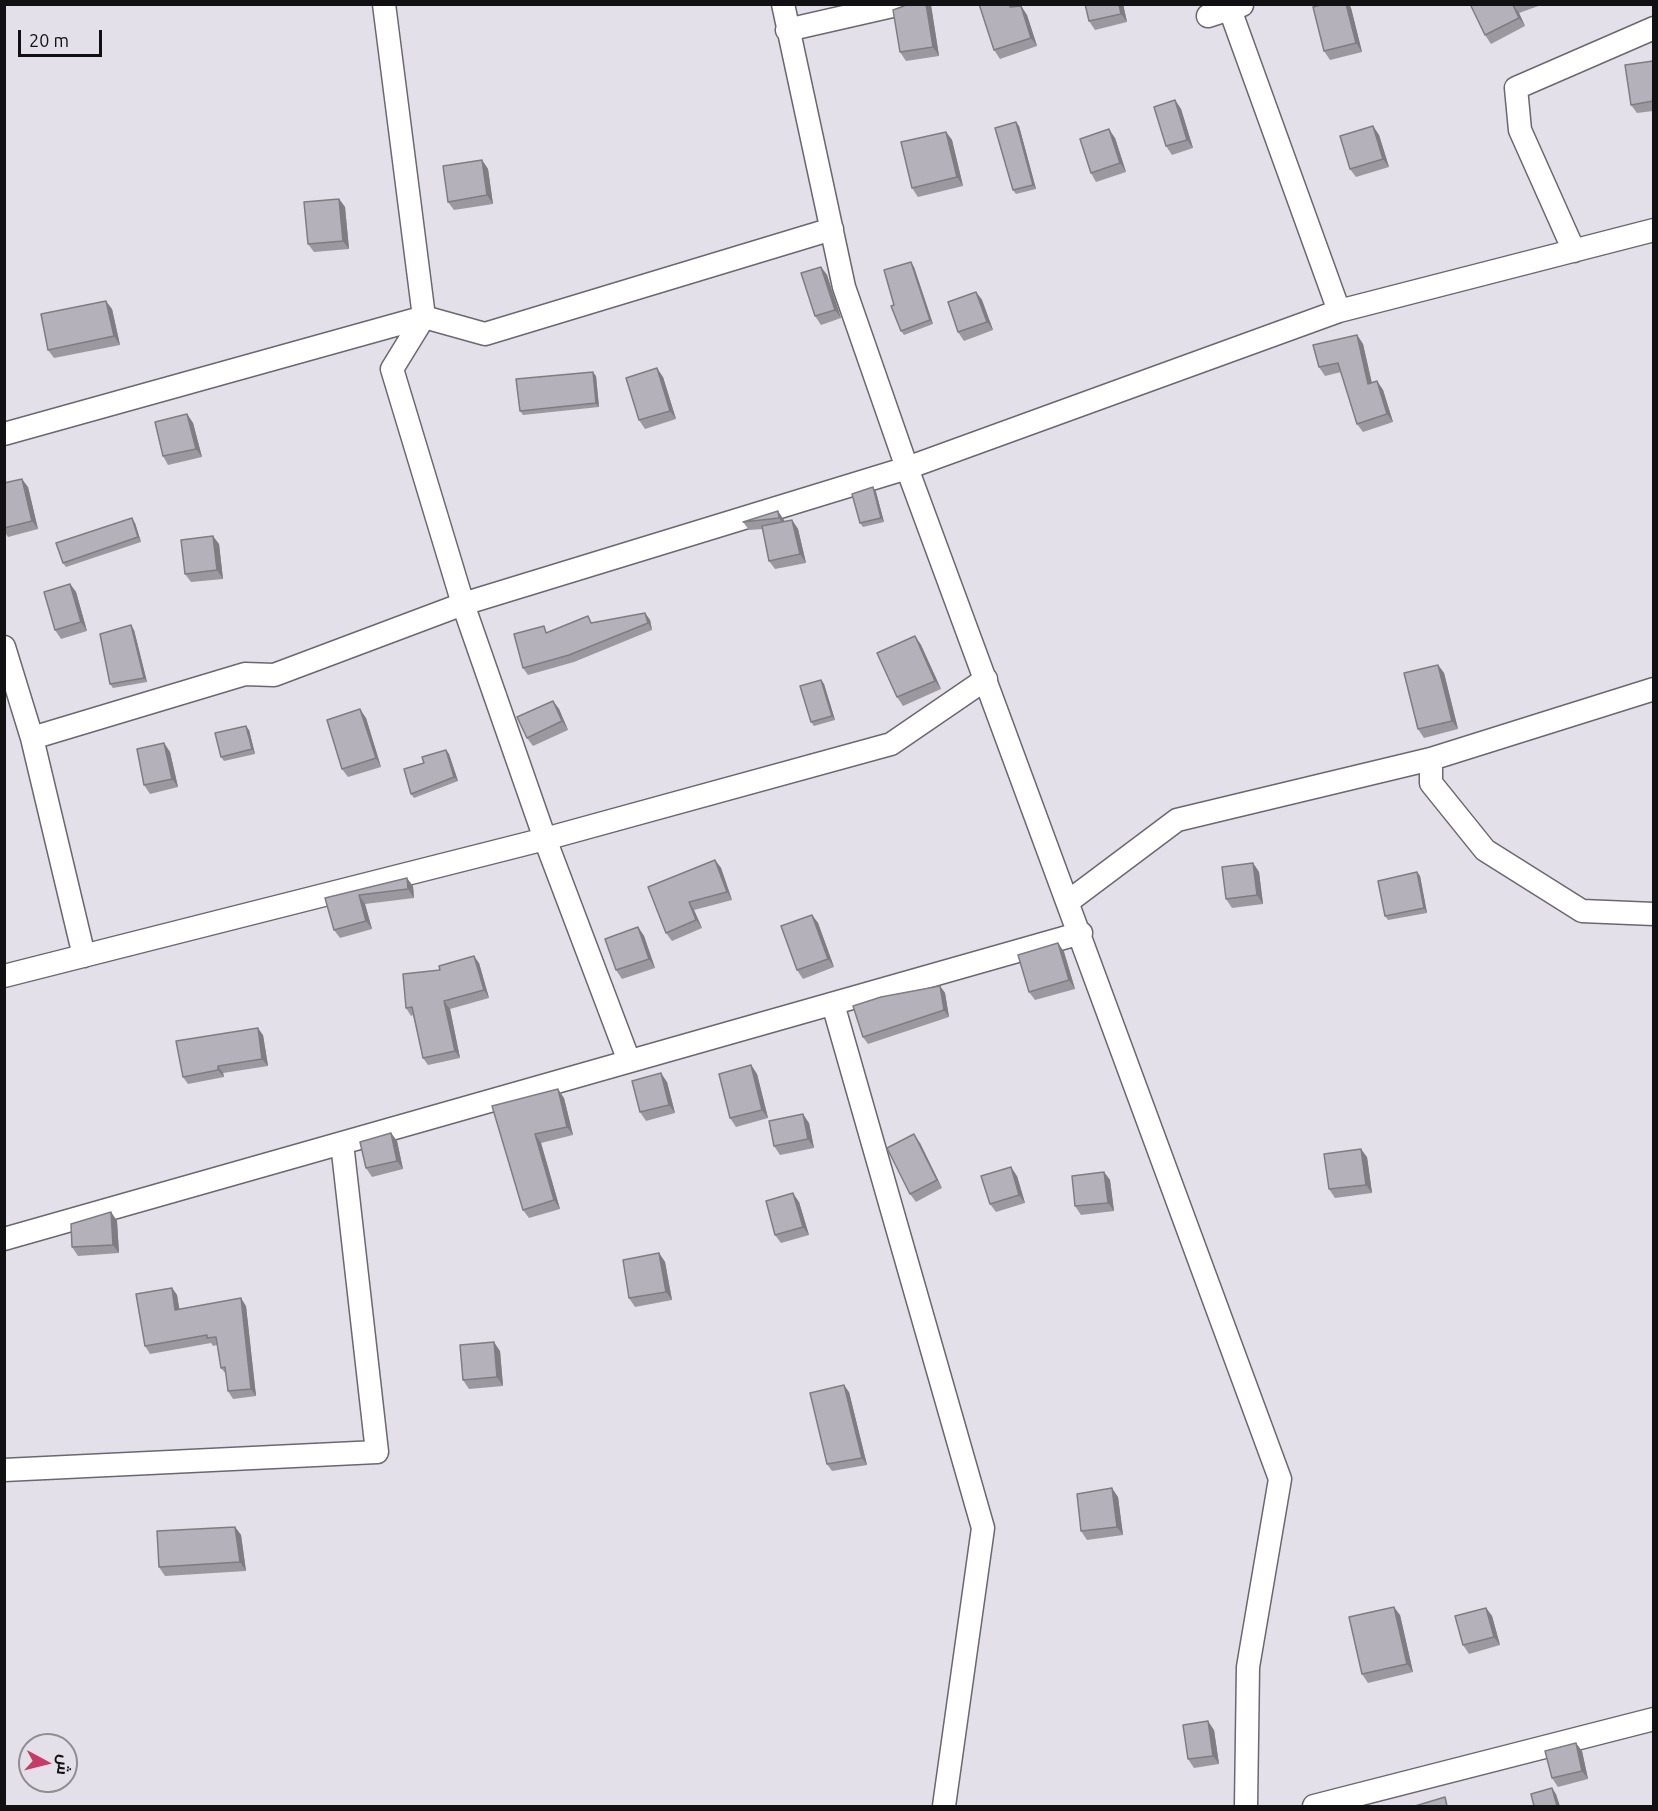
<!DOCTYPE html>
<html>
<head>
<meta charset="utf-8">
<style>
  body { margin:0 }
  #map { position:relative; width:1658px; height:1811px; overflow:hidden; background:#e4e0e9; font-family:Ubuntu,Cairo,sans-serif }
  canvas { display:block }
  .frame { position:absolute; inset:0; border:6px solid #111013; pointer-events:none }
  .north { position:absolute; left:18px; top:1733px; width:60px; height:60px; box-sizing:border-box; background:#e4e0e9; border:2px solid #908d93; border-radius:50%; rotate:97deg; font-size:16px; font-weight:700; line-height:24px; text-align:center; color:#111013 }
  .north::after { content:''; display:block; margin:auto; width:21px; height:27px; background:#c93b66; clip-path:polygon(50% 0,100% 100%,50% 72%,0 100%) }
  .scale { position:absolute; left:18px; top:30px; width:84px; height:27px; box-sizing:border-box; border:3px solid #111013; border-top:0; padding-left:8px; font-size:18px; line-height:21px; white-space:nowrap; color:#111013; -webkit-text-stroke:4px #e4e0e9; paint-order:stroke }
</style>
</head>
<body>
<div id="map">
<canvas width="1658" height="1811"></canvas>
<div class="frame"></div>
<div class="north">ش</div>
<div class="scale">20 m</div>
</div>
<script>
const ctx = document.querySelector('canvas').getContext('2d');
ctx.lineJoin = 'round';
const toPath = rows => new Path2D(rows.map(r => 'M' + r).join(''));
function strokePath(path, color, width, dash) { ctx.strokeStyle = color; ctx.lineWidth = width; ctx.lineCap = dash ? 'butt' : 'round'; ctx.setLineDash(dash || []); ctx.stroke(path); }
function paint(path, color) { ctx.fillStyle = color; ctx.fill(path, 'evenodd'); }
const minor = toPath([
  [384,4,424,317,392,369,463,604,545,839,629,1061],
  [783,4,844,287,907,468,1280,1479,1248,1667,1246,1806],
  [1228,4,1339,311],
  [1208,16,1242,5],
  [787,30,901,4],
  [1574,251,1520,130,1516,88,1654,28],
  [4,434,424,317,485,334,832,229],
  [4,647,32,738,84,956],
  [32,738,245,674,274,675,463,604,907,468,1339,311,1654,230],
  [1431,759,1431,783,1485,850,1582,911,1654,914],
  [1069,901,1177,820,1431,759,1654,689],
  [4,976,545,839,891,744,986,679],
  [833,1004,983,1528,944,1806],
  [4,1239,1081,933],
  [4,1470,377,1452,342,1143],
  [1314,1806,1654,1719]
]);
strokePath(minor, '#6b676f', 25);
strokePath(minor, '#fff', 22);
paint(toPath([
  [1123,4,1127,22,1095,30,1089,21],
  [1324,4,1349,4,1351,8,1362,52,1330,60,1324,51],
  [1470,4,1544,4,1519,13,1525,26,1491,44,1485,35],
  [931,5,939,56,906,61,900,52],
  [1021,6,1027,15,1037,46,1000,59,994,50],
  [1653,61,1653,111,1637,113,1631,105],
  [1175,100,1181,109,1193,148,1172,155,1166,146],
  [1019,126,1036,189,1016,194,1013,190],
  [1373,126,1379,135,1389,167,1356,177,1350,169],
  [946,132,952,140,963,186,918,197,912,188],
  [1115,138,1126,172,1096,182,1091,173],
  [482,160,488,169,493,204,454,210,448,202],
  [339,199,345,207,349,249,314,252,308,244],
  [821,267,827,275,841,318,821,325,815,316],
  [914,267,933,324,904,335,901,331,894,305],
  [976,292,982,300,993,330,964,341,958,332],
  [112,309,120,345,54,358,48,350],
  [1357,335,1363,344,1372,383,1377,381,1383,390,1393,422,1363,432,1357,424,1341,372,1325,376,1319,367],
  [596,376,599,407,523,415,520,411],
  [663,377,676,419,645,429,639,420],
  [187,414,193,423,202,457,168,465,163,456],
  [4,483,28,487,38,529,8,537,4,531],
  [873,487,876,492,884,522,863,527,860,523],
  [778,511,784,522,792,520,798,529,806,563,775,569,769,561,763,529,749,530,743,522],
  [135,523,141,542,66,567,63,563],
  [219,544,223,579,191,582,185,574],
  [70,584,76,592,87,631,61,639,55,630],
  [645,613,650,620,652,630,574,662,528,675,523,668,549,632,593,623],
  [134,630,147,682,113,688,110,684],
  [915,636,921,645,941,689,903,706,897,697],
  [1438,665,1444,673,1458,729,1424,738,1418,729],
  [821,680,824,684,835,720,814,726,811,722],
  [553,701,559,709,568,730,533,746,527,738],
  [366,718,381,767,348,777,342,769],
  [249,730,255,754,224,761,221,757],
  [164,743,170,752,178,787,150,794,144,785],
  [446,750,449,754,458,781,414,798,411,794],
  [715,860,721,868,732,900,694,910,702,928,672,941,666,933],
  [1253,863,1259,872,1263,904,1232,908,1226,899],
  [1417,872,1420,876,1427,913,1388,920,1385,916],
  [413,886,414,898,365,904,372,929,340,938,334,930,325,898],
  [812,915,818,923,834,967,803,979,797,970],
  [638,927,644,936,655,968,622,979,616,970],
  [1058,943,1064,952,1075,989,1035,1000,1029,992],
  [479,963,489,998,450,1009,460,1058,428,1065,423,1058,413,1015,411,1016,406,1008],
  [940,986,945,993,949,1017,868,1044,863,1037],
  [263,1035,268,1066,223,1073,224,1077,188,1084,183,1077],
  [751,1065,757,1074,768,1118,736,1127,730,1118],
  [667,1082,675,1113,646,1121,640,1112],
  [564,1098,573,1135,541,1143,560,1209,529,1218,523,1210,492,1106],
  [809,1123,814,1148,780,1155,774,1146],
  [391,1133,397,1141,403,1169,372,1177,366,1168],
  [920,1143,942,1188,916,1202,910,1194],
  [1367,1157,1372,1193,1335,1198,1329,1189],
  [1104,1172,1110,1180,1114,1211,1081,1215,1075,1206],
  [1017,1176,1025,1203,996,1212,990,1204],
  [799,1202,809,1235,781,1243,775,1235],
  [111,1212,117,1221,119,1253,78,1256,72,1247],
  [659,1253,665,1262,672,1300,635,1307,629,1298],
  [172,1288,177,1295,179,1309,246,1306,256,1396,233,1399,228,1391,226,1374,221,1368,217,1345,213,1346,211,1343,150,1354,145,1346],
  [500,1351,503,1386,469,1389,463,1380],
  [849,1392,867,1465,832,1471,827,1464],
  [1118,1497,1123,1535,1087,1540,1081,1531],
  [235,1527,241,1535,246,1571,165,1576,159,1567],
  [1486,1608,1492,1616,1500,1645,1469,1654,1463,1645],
  [1400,1615,1413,1672,1368,1683,1362,1674],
  [1214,1730,1219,1764,1194,1768,1188,1759],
  [1582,1751,1588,1779,1558,1787,1552,1778]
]), '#9c98a0');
paint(toPath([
  [926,4,931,5,939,56,933,47],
  [1119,4,1123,4,1127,22,1121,14],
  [1346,4,1349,4,1351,8,1362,52,1356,43],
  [1513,5,1519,13,1525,26,1519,18],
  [1021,6,1027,15,1037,46,1031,38],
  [1175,100,1181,109,1193,148,1187,140],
  [1016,122,1019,126,1036,189,1033,185],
  [1373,126,1379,135,1389,167,1383,159],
  [1109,129,1115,138,1126,172,1120,163],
  [946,132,952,140,963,186,957,177],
  [482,160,488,169,493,204,487,195],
  [339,199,345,207,349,249,343,241],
  [911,262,914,267,933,324,930,320],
  [821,267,827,275,841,318,835,310],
  [976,292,982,300,993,330,987,322],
  [106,301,112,309,120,345,114,336],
  [1357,335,1363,344,1374,393,1368,384],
  [657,368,663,377,676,419,670,411],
  [593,372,596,376,599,407,596,403],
  [1377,381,1383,390,1393,422,1387,414],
  [187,414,193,423,202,457,196,449],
  [22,479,28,487,38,529,32,521],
  [873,487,876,492,884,522,881,518],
  [778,511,784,520,785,527,779,518],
  [132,518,135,523,141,542,138,537],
  [792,520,798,529,806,563,800,554],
  [213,536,219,544,223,579,217,570],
  [70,584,76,592,87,631,81,622],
  [645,613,650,620,652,630,648,623],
  [131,625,134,630,147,682,144,678],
  [915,636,921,645,941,689,935,681],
  [1438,665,1444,673,1458,729,1452,721],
  [821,680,824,684,835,720,832,716],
  [553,701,559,709,568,730,562,721],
  [360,709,366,718,381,767,376,758],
  [246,726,249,730,255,754,252,749],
  [164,743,170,752,178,787,172,779],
  [446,750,449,754,458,781,454,777],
  [715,860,721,868,732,900,727,892],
  [1253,863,1259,872,1263,904,1257,895],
  [1417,872,1420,876,1427,913,1424,908],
  [407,878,413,886,414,898,408,889],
  [359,895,365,904,372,929,366,921],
  [689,902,694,910,702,928,696,920],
  [812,915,818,923,834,967,828,959],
  [638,927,644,936,655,968,649,959],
  [1058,943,1064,952,1075,989,1069,980],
  [474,956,479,963,489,998,484,990],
  [940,986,945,993,949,1017,944,1010],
  [444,1001,450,1009,460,1058,455,1051],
  [258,1028,263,1035,268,1066,262,1059],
  [751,1065,757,1074,768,1118,762,1110],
  [218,1066,223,1073,224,1077,218,1070],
  [661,1073,667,1082,675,1113,669,1105],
  [558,1089,564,1098,573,1135,567,1127],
  [803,1114,809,1123,814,1148,808,1139],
  [391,1133,397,1141,403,1169,397,1161],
  [535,1134,541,1143,560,1209,554,1200],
  [914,1134,920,1143,942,1188,937,1180],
  [1361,1149,1367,1157,1372,1193,1366,1185],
  [1011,1167,1017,1176,1025,1203,1019,1195],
  [1104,1172,1110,1180,1114,1211,1108,1203],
  [793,1193,799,1202,809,1235,803,1227],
  [111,1212,117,1221,119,1253,113,1245],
  [659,1253,665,1262,672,1300,666,1292],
  [172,1288,177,1295,181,1318,175,1310],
  [241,1298,246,1306,256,1396,251,1389],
  [494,1342,500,1351,503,1386,497,1377],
  [844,1385,849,1392,867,1465,862,1458],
  [1112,1488,1118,1497,1123,1535,1117,1527],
  [235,1527,241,1535,246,1571,240,1562],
  [1394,1607,1400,1615,1413,1672,1407,1664],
  [1486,1608,1492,1616,1500,1645,1494,1637],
  [1208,1721,1214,1730,1219,1764,1213,1756],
  [1576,1743,1582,1751,1588,1779,1582,1771],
  [1552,1788,1556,1794,1560,1806,1557,1806]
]), '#7f7c82');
const building = toPath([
  [904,4,926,4,933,47,900,52,893,10,904,6,904,4],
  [979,4,1010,4,1010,7,1021,6,1031,38,994,50,979,4],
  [1085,4,1119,4,1121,14,1089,21,1085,4],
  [1324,4,1346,4,1356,43,1324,51,1313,7,1324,4],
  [1470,4,1514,4,1513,5,1519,18,1485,35,1470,4],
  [1653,61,1653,101,1631,105,1625,65,1653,61],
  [1175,100,1187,140,1166,146,1154,107,1175,100],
  [1016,122,1033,185,1013,190,995,128,1016,122],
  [1373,126,1383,159,1350,169,1340,136,1373,126],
  [1109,129,1120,163,1091,173,1080,139,1109,129],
  [946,132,957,177,912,188,901,142,946,132],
  [482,160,487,195,448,202,443,166,482,160],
  [339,199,343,241,308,244,304,202,339,199],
  [911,262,930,320,901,331,891,306,894,305,884,270,911,262],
  [821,267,835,310,815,316,801,273,821,267],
  [976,292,987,322,958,332,948,302,976,292],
  [106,301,114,336,48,350,41,314,106,301],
  [1357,335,1368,384,1377,381,1387,414,1357,424,1338,363,1319,367,1313,345,1357,335],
  [657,368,670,411,639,420,626,378,657,368],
  [593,372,596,403,520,411,516,379,593,372],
  [187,414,196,449,163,456,155,422,187,414],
  [22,479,32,521,4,528,4,483,22,479],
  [873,487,881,518,860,523,852,494,873,487],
  [778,511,779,518,743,522,778,511],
  [132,518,138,537,63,563,56,543,132,518],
  [792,520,800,554,769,561,762,526,792,520],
  [213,536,217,570,185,574,181,540,213,536],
  [70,584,81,622,55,630,44,592,70,584],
  [645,613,648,623,569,655,523,668,514,634,544,626,546,633,588,616,591,623,645,613],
  [131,625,144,678,110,684,100,634,131,625],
  [915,636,935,681,897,697,877,653,915,636],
  [1438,665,1452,721,1418,729,1404,673,1438,665],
  [821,680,832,716,811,722,800,686,821,680],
  [553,701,562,721,527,738,517,717,553,701],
  [360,709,376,758,342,769,327,720,360,709],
  [246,726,252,749,221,757,215,733,246,726],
  [164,743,172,779,144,785,137,749,164,743],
  [446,750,454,777,411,794,404,769,424,763,422,757,446,750],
  [715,860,727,892,689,902,696,920,666,933,648,887,715,860],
  [1253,863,1257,895,1226,899,1222,867,1253,863],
  [1417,872,1424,908,1385,916,1378,881,1417,872],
  [407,878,408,889,359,895,366,921,334,930,325,898,407,878],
  [812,915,828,959,797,970,781,926,812,915],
  [638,927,649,959,616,970,605,939,638,927],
  [1058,943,1069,980,1029,992,1018,955,1058,943],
  [474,956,484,990,444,1001,455,1051,423,1058,412,1007,406,1008,403,974,440,970,439,966,474,956],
  [940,986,944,1010,863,1037,853,1006,881,997,940,986],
  [258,1028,262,1059,218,1066,218,1070,183,1077,176,1041,258,1028],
  [751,1065,762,1110,730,1118,719,1074,751,1065],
  [661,1073,669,1105,640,1112,632,1081,661,1073],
  [558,1089,567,1127,535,1134,554,1200,523,1210,492,1106,558,1089],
  [803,1114,808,1139,774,1146,769,1121,803,1114],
  [391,1133,397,1161,366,1168,360,1142,391,1133],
  [914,1134,937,1180,910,1194,887,1148,914,1134],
  [1361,1149,1366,1185,1329,1189,1324,1154,1361,1149],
  [1011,1167,1019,1195,990,1204,981,1176,1011,1167],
  [1104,1172,1108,1203,1075,1206,1072,1176,1104,1172],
  [793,1193,803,1227,775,1235,766,1201,793,1193],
  [111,1212,113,1245,72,1247,71,1224,111,1212],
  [659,1253,666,1292,629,1298,623,1260,659,1253],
  [172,1288,175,1310,241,1298,251,1389,228,1391,225,1367,221,1368,216,1337,207,1338,207,1335,145,1346,136,1294,172,1288],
  [494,1342,497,1377,463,1380,460,1345,494,1342],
  [844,1385,862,1458,827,1464,810,1393,844,1385],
  [1112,1488,1117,1527,1081,1531,1077,1494,1112,1488],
  [235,1527,240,1562,159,1567,157,1531,235,1527],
  [1394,1607,1407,1664,1362,1674,1349,1617,1394,1607],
  [1486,1608,1494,1637,1463,1645,1455,1616,1486,1608],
  [1208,1721,1213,1756,1188,1759,1183,1725,1208,1721],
  [1576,1743,1582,1771,1552,1778,1545,1751,1576,1743],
  [1552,1788,1557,1806,1534,1806,1531,1794,1552,1788],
  [1445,1797,1447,1806,1415,1806,1445,1797]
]);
paint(building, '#b5b1ba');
strokePath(building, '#7f7c82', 1.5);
</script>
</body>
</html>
